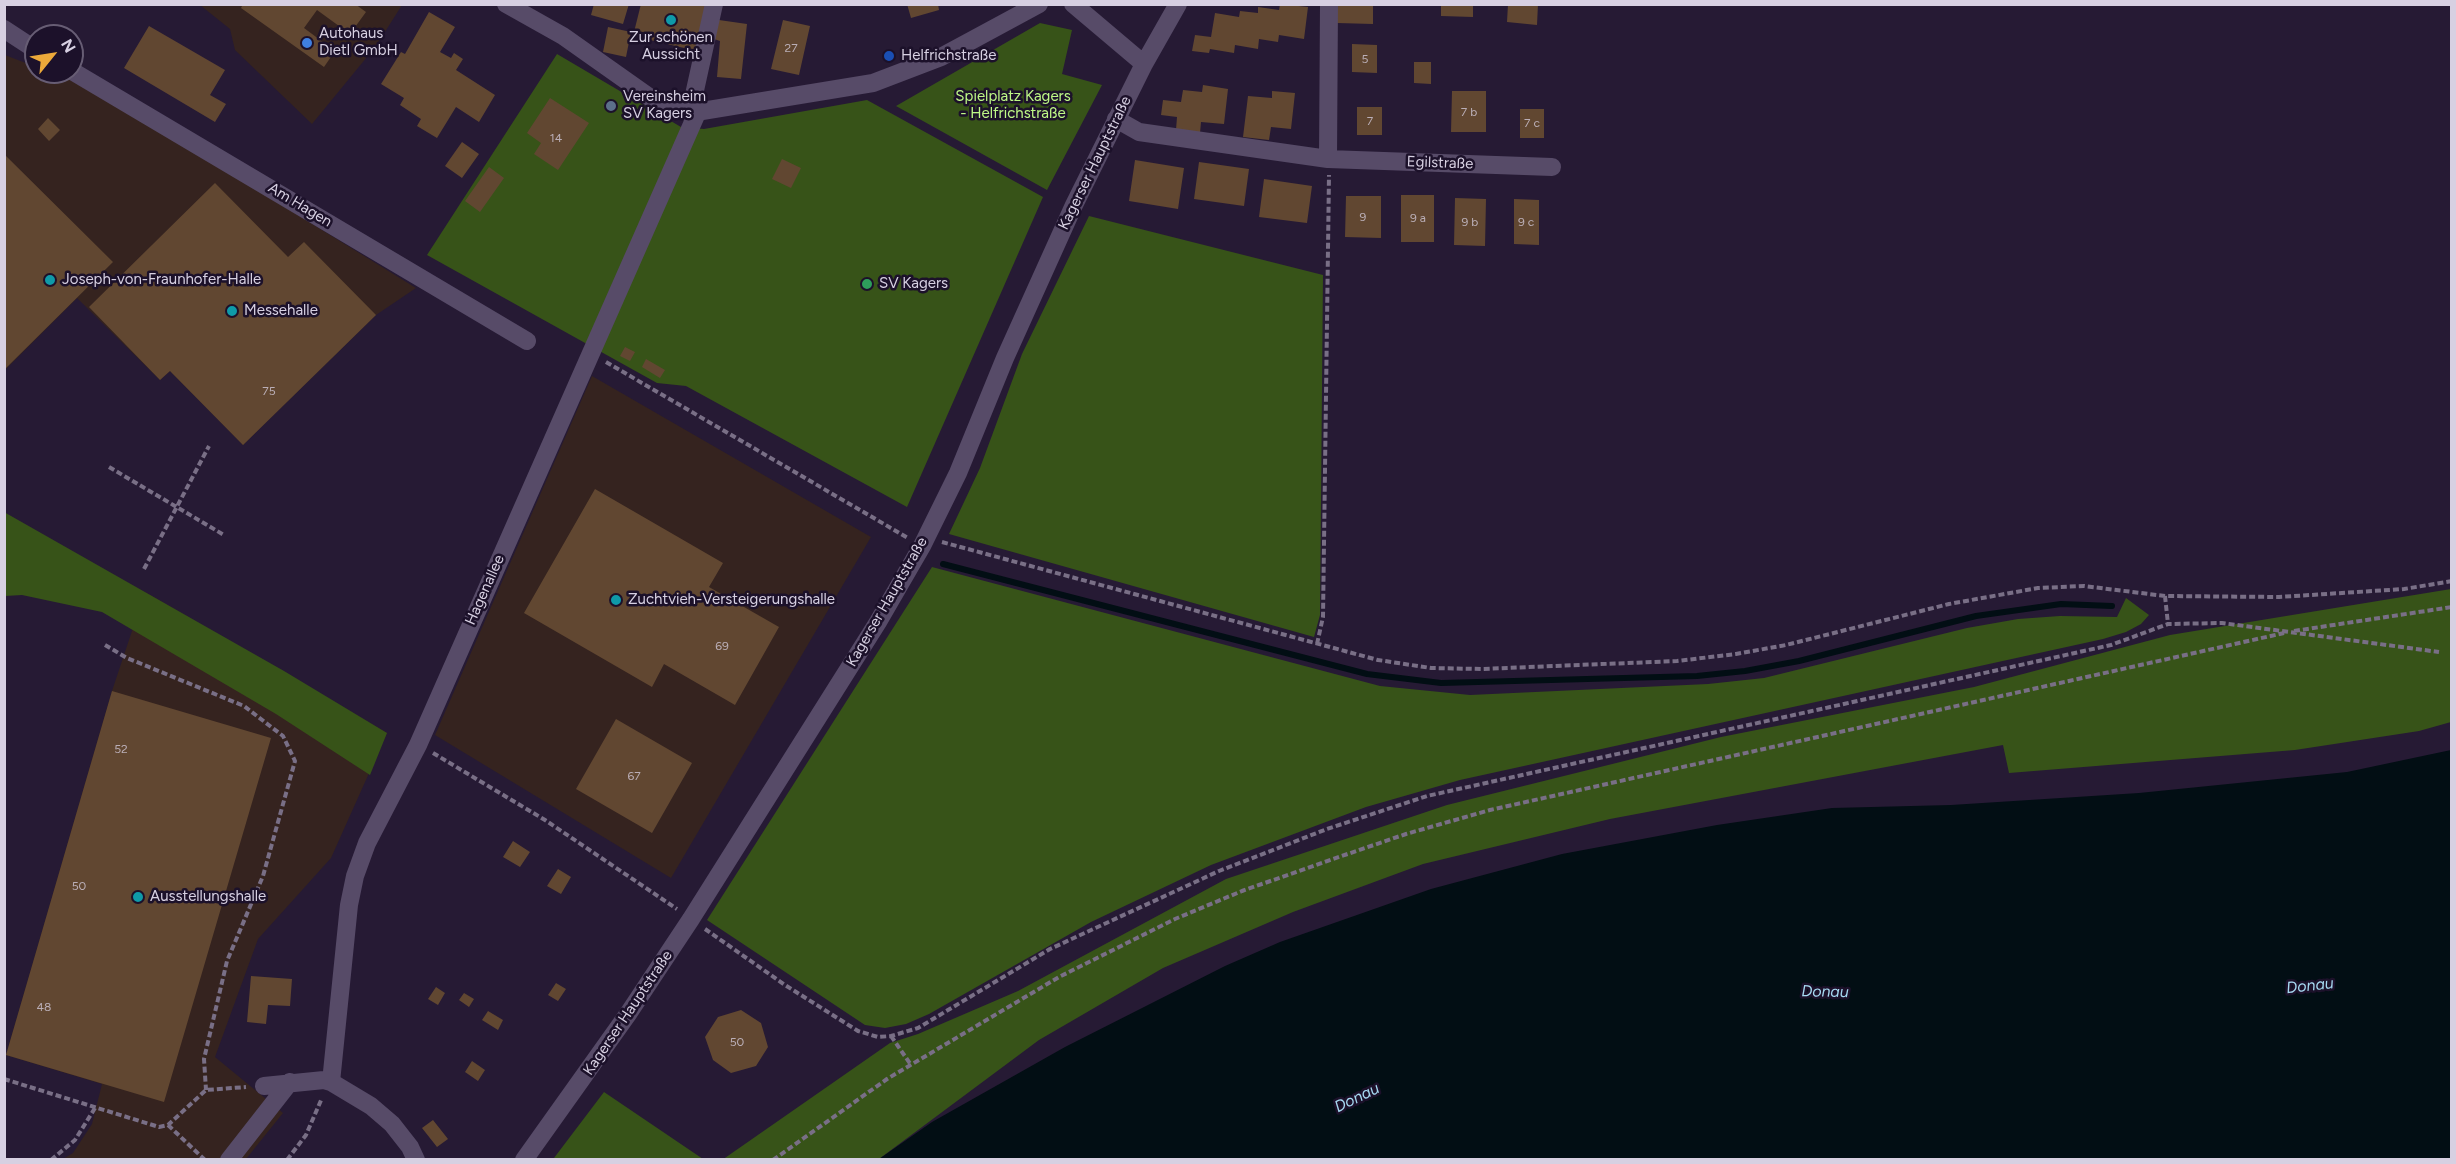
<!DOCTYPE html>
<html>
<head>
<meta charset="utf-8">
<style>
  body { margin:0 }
  #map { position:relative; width:2456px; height:1164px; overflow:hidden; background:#261a34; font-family:Figtree,sans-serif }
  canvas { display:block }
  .frame { position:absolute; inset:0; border:6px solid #d7d0e2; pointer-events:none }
  .north { position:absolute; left:24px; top:24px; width:60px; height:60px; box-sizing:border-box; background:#1c112a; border:2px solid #675d74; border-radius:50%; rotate:60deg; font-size:16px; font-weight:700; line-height:24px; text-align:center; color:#d7d0e2 }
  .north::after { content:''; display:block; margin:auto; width:21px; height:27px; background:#eca93a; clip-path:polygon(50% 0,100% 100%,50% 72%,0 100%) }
</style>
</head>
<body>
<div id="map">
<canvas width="2456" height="1164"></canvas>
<div class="frame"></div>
<div class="north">N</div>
</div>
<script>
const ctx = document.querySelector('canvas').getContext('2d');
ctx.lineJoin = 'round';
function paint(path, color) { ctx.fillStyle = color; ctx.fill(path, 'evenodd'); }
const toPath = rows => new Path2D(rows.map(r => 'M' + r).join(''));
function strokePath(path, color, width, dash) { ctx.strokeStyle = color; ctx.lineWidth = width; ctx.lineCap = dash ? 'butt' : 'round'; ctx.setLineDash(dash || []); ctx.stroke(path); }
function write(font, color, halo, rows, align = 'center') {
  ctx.font = font + ' Figtree,sans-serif'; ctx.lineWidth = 5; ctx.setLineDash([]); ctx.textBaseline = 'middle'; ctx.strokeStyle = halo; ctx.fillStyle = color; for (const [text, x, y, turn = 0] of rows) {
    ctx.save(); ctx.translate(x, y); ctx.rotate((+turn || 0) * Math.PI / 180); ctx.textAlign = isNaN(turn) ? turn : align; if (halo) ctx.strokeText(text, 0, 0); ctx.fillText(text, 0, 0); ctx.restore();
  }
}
paint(toPath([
  [200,5,402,5,376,46,312,124,235,50,230,29],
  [5,55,36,67,36,72,50,72,69,79,220,167,416,288,376,315,243,445,170,371,160,380,77,298,5,370],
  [592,376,871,537,671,878,435,735],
  [145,592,387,733,331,858,258,939,215,1057,283,1113,246,1159,63,1159,73,1153,92,1124,102,1084,6,1055,112,691]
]), '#35231f');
paint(toPath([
  [1040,23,1072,30,1062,74,1102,85,1047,190,896,106],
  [557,54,681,127,704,129,867,100,1043,197,907,507,686,386,657,383,427,255],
  [1089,216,1323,275,1320,615,1314,637,949,534,980,468,1022,354],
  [4,512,284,671,387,733,370,775,276,714,102,612,22,595,5,596],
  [932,567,1380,686,1470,695,1708,684,1764,678,1967,628,2018,619,2060,616,2117,617,2126,598,2149,615,2141,624,2126,632,2103,639,1460,780,1366,807,1211,865,1091,922,929,1014,906,1024,885,1028,865,1025,707,920],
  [2451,589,2451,722,2419,731,2295,750,2009,773,2003,745,1610,819,1423,864,1293,912,1163,968,1039,1040,879,1159,722,1160,890,1043,918,1034,1018,991,1226,879,1447,805,1721,737,1974,687,2170,635],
  [604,1092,703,1159,554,1158]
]), '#375318');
paint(toPath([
  [2451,750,2451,1159,879,1159,932,1122,1065,1047,1225,966,1280,942,1431,889,1562,854,1717,825,1832,808,1951,805,2139,793,2347,772]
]), '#020e14');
strokePath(toPath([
  [943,564,1367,674,1441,683,1697,676,1745,671,1799,661,1976,616,2061,604,2112,606]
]), '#020e14', 6);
paint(toPath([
  [243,4,355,4,366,12,350,34,317,10,304,28,335,51,324,67,241,8],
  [594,4,629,4,623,24,591,15],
  [641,4,708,4,697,51,633,36],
  [907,4,938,4,939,10,911,18],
  [1280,4,1308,7,1304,39,1279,35,1278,42,1259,39,1258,49,1235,45,1234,53,1210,49,1209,53,1192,51,1195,35,1211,37,1215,13,1239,17,1240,11,1258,13,1258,7,1279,10],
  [1337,4,1373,4,1373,24,1337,23],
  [1441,4,1473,4,1473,17,1441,16],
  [1508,4,1538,4,1537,25,1507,22],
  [429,12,455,27,440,52,451,58,454,53,463,59,456,70,495,95,479,122,456,107,437,138,417,126,421,119,400,105,404,98,381,84,401,52,405,54],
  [719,20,747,24,741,79,717,77,720,41,714,39],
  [783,20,810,26,799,75,771,69],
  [149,26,225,70,210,95,226,104,215,122,124,68],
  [608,27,631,32,626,57,603,52],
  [1352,44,1377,45,1377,73,1352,72],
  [1414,62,1431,62,1431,84,1414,83],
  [1203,85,1228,89,1224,124,1201,122,1200,133,1176,130,1177,117,1161,115,1163,100,1181,102,1183,90,1202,92],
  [1272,91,1295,93,1291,129,1271,127,1269,140,1243,137,1248,96,1272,98],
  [1452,91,1486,91,1486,132,1451,132],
  [550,98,589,123,558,170,534,154,541,143,527,133],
  [1357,107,1382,107,1382,135,1357,135],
  [1520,109,1544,109,1544,138,1520,138],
  [48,118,60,130,49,141,38,129],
  [462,142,479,154,462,178,445,166],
  [4,154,113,262,4,370],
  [782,159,801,168,791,188,772,179],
  [1135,160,1184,168,1178,209,1129,201],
  [1199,162,1249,169,1244,206,1194,199],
  [489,167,504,178,480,212,465,201],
  [1264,179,1312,186,1307,223,1259,217],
  [215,183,288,257,304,242,376,315,243,445,170,371,160,380,89,307],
  [1401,195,1434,195,1434,242,1401,242],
  [1346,196,1381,196,1381,238,1345,237],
  [1455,198,1486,199,1485,246,1454,245],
  [1514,199,1539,200,1539,245,1514,244],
  [625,347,635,352,630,361,620,356],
  [646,359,665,370,660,378,642,367],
  [595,489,723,563,709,587,779,627,735,705,664,664,652,687,524,613],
  [112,691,271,738,164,1102,6,1055],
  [616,719,692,763,652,833,576,789],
  [513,841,530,852,520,867,503,857],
  [558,869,571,877,561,894,547,886],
  [251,976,292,979,290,1006,268,1005,266,1024,247,1022],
  [556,983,566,989,558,1001,548,995],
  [436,987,445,993,438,1005,428,999],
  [464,993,474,999,469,1007,459,1000],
  [741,1010,761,1023,768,1047,756,1066,731,1073,713,1060,705,1037,718,1017],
  [488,1011,503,1020,498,1030,482,1020],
  [472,1061,485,1070,478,1081,465,1072],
  [433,1120,448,1139,437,1147,422,1128]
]), '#614731');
strokePath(toPath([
  [606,362,908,538],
  [109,467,224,535],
  [942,542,1378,660,1431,668,1481,669,1677,661,1736,654,1786,645,1949,604,2038,588,2084,586,2165,596,2279,597,2404,589,2452,581],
  [144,569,209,446],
  [2165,596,2168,624],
  [2294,631,2452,607],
  [1317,644,1323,617,1329,175],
  [105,645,127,658,244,706,283,736,295,761,263,876,227,961,204,1059,206,1090],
  [433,753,545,820,677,909],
  [705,929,785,985,858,1031,878,1037,891,1036,918,1028,1050,949,1219,871,1327,829,1427,796,2111,645,2168,624,2222,623,2439,652],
  [891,1036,911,1065],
  [4,1079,159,1127,168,1125,206,1090,246,1087],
  [168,1125,205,1160],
  [51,1160,75,1140,95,1108],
  [287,1160,306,1135,322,1098],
  [773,1160,887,1079,1059,977,1175,919,1242,891,1333,859,1406,834,1490,810,2284,633]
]), '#796f86', 4, [6, 3]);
strokePath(toPath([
  [506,4,563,36,655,101,690,113,873,83,941,57,1039,4],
  [1073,4,1144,64],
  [4,29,36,50],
  [72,71,527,341],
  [690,113,714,4],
  [1116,119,1139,132,1328,159,1552,167],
  [1328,159,1329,4],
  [331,1082,349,905,355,876,367,843,418,745,697,113],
  [264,1086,324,1080,331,1082,371,1106,392,1124,410,1147,416,1160],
  [229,1160,290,1082],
  [524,1160,628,1014,691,919,878,622,922,546,958,473,1005,358,1074,205,1144,64,1178,4]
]), '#574b68', 18);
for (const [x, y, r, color] of [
  [671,20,6,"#0f9aa8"],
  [307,43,6,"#3f7fe0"],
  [889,56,6,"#1a4fb4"],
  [611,106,6,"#5c6f8a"],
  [50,280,6,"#0f9aa8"],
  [867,284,6,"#2e9e5b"],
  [232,311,6,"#0f9aa8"],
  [616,600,6,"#0f9aa8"],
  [138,897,6,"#0f9aa8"]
]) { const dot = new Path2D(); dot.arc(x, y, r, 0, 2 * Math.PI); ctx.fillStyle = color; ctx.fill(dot); strokePath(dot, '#1c112a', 2); }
write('12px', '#baaeb6', null, [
  ["27",791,48],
  ["5",1365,59],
  ["7 b",1469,112],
  ["7",1370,121],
  ["7 c",1532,123],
  ["14",556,138],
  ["9",1363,217],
  ["9 a",1418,218],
  ["9 b",1470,222],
  ["9 c",1526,222],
  ["75",269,391],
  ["69",722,646],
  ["52",121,749],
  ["67",634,776],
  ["50",79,886],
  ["48",44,1007],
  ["50",737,1042]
]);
write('15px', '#d7d0e2', '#1c112a', [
  ["Autohaus",319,34],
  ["Dietl GmbH",319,51],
  ["Zur schönen",671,38,"center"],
  ["Aussicht",671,55,"center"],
  ["Helfrichstraße",901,56],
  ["Vereinsheim",623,97],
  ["SV Kagers",623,114],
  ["Joseph-von-Fraunhofer-Halle",62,280],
  ["SV Kagers",879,284],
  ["Messehalle",244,311],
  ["Zuchtvieh-Versteigerungshalle",628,600],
  ["Ausstellungshalle",150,897]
], 'left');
write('15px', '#bef886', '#1c112a', [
  ["Spielplatz Kagers",1013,97],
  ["- Helfrichstraße",1013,114]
]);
write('15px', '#d7d0e2', '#1c112a', [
  ["Kagerser Hauptstraße",1095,163,-64],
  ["Egilstraße",1440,163,2],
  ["Am Hagen",300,205,31],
  ["Hagenallee",485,590,-66],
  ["Kagerser Hauptstraße",887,602,-60],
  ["Kagerser Hauptstraße",628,1013,-56]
]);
write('italic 16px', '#a6d9f1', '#1c112a', [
  ["Donau",2310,986,-6],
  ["Donau",1825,992,1],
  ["Donau",1357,1098,-26]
]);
</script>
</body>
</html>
